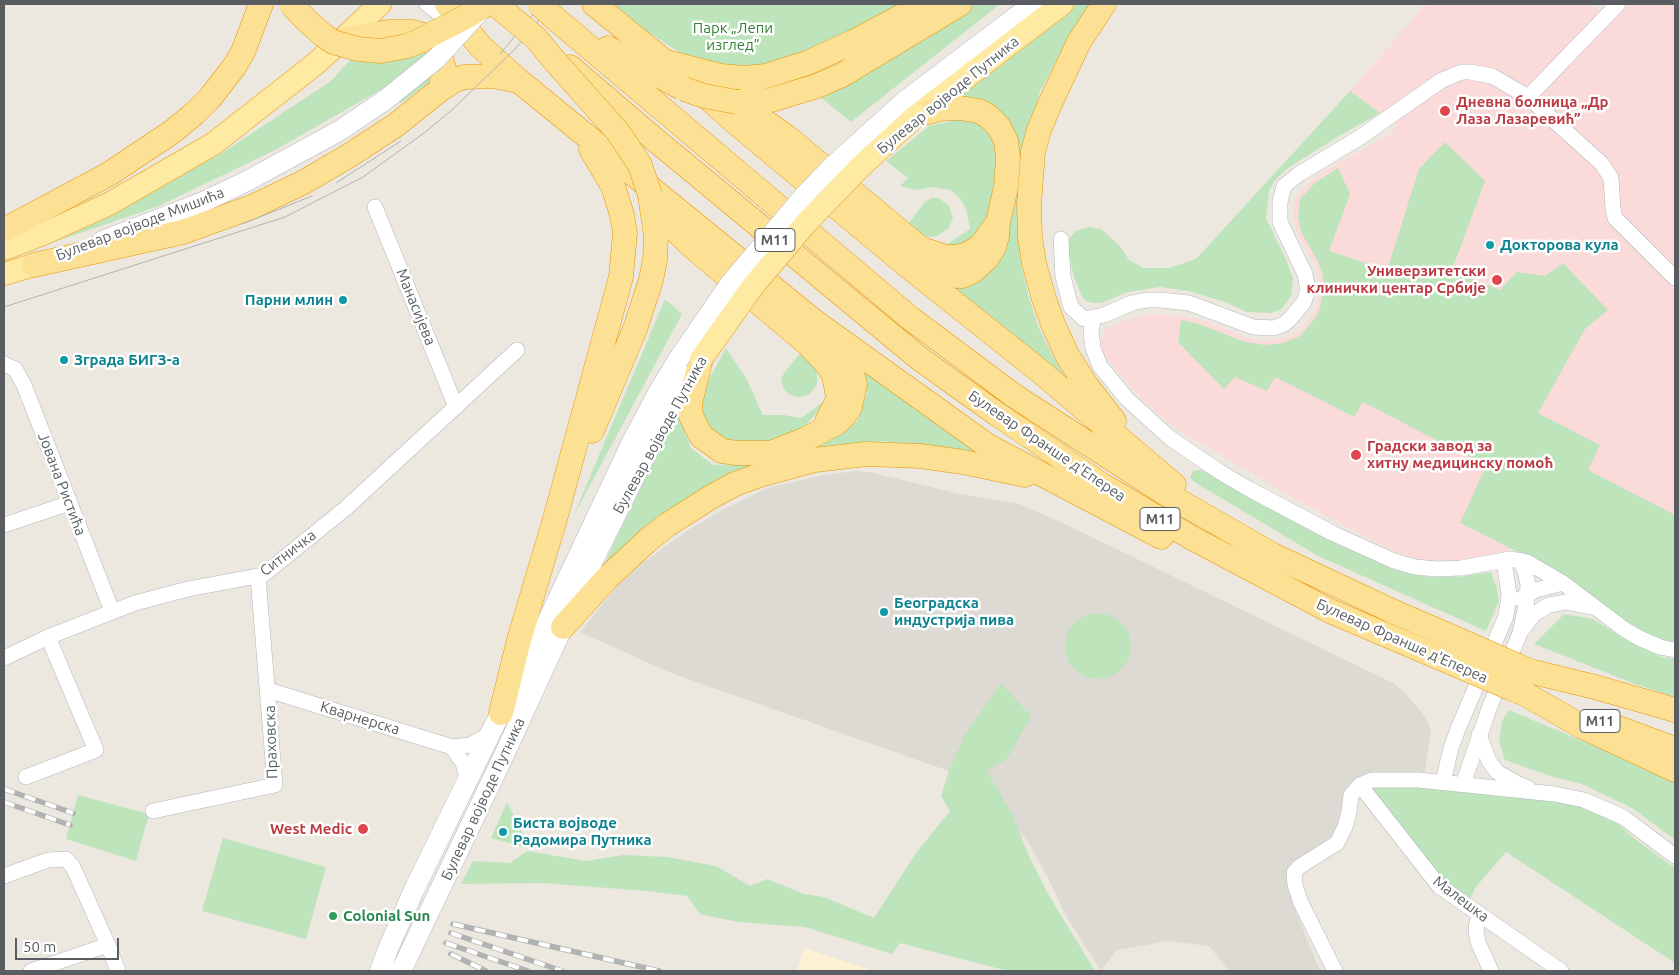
<!DOCTYPE html>
<html>
<head>
<meta charset="utf-8">
<style>
  body { margin:0 }
  #map { position:relative; width:1679px; height:975px; overflow:hidden; background:#ece8e0; font-family:Ubuntu,sans-serif }
  canvas { display:block }
  .frame { position:absolute; inset:0; border:5px solid #595d61; pointer-events:none }
  .scale { position:absolute; left:15px; top:938px; width:104px; height:22px; box-sizing:border-box; border:2px solid #595d61; border-top:0; padding-left:6px; font-size:15px; line-height:18px; white-space:nowrap; color:#595d61; -webkit-text-stroke:4px #fff; paint-order:stroke }
</style>
</head>
<body>
<div id="map">
<canvas width="1679" height="975"></canvas>
<div class="frame"></div>
<div class="scale">50 m</div>
</div>
<script>
const ctx = document.querySelector('canvas').getContext('2d');
ctx.lineJoin = 'round';
function paint(path, color) { ctx.fillStyle = color; ctx.fill(path, 'evenodd'); }
const toPath = rows => new Path2D(rows.map(r => 'M' + r).join(''));
function strokePath(path, color, width, dash) { ctx.strokeStyle = color; ctx.lineWidth = width; ctx.lineCap = dash ? 'butt' : 'round'; ctx.setLineDash(dash || []); ctx.stroke(path); }
function write(font, color, halo, rows, align = 'center') {
  ctx.font = font + ' Ubuntu,sans-serif'; ctx.lineWidth = 5; ctx.setLineDash([]); ctx.textBaseline = 'middle'; ctx.strokeStyle = halo; ctx.fillStyle = color; for (const [text, x, y, turn = 0] of rows) {
    ctx.save(); ctx.translate(x, y); ctx.rotate((+turn || 0) * Math.PI / 180); ctx.textAlign = isNaN(turn) ? turn : align; if (halo) ctx.strokeText(text, 0, 0); ctx.fillText(text, 0, 0); ctx.restore();
  }
}
paint(toPath([
  [804,948,874,971,797,971]
]), '#fdf1d3');
paint(toPath([
  [858,471,873,473,960,494,1017,503,1067,525,1395,684,1407,695,1426,718,1431,730,1424,778,1360,785,1345,827,1299,867,1292,895,1296,912,1320,971,1229,971,1209,946,1168,941,1117,950,1101,971,1066,916,1049,880,1028,842,977,781,671,673,580,632,618,585,643,563,685,532,726,508,770,487,829,474]
]), '#dddad4');
paint(toPath([
  [1426,4,1593,4,1603,13,1610,4,1675,4,1675,523,1556,463,1506,556,1464,562,1426,561,1394,551,1309,507,1175,428,1143,401,1101,352,1101,338,1106,329,1118,323,1146,314,1177,316,1200,319,1244,337,1264,341,1290,337,1302,328,1312,316,1317,307,1320,287,1319,274,1315,263,1298,236,1295,226,1293,217,1295,198,1311,181,1325,171,1390,134,1398,126,1350,91]
]), '#fadbda');
paint(toPath([
  [614,4,904,4,793,58,731,71,699,62,680,53,647,31],
  [976,4,1000,4,851,122,819,96,842,86],
  [1073,4,1091,4,1070,34,1040,92,1028,132,1019,181,1017,224,1021,264,1028,294,1038,326,1052,355,1077,396,948,282,961,281,1015,150,951,98],
  [392,41,433,53,434,79,401,103,384,88,275,150,159,206,4,259,131,204,225,151,331,81,348,62,371,44],
  [1350,91,1380,113,1339,136,1288,168,1275,180,1269,191,1266,218,1288,264,1293,279,1291,296,1282,309,1271,313,1247,312,1225,302,1188,291,1160,287,1128,292,1101,303,1092,303,1085,300,1081,294,1074,277,1067,248,1069,239,1076,231,1089,227,1101,229,1119,245,1129,260,1143,268,1169,268,1196,259],
  [972,116,993,130,999,163,994,204,983,233,960,246,943,247,970,229,966,208,959,197,950,190,932,187,917,190,900,186,908,178,886,161,929,126],
  [1445,142,1485,181,1452,270,1500,290,1517,272,1545,276,1563,263,1608,310,1585,329,1538,413,1600,445,1588,470,1675,515,1675,642,1664,641,1628,625,1524,555,1460,523,1486,466,1363,402,1354,417,1275,377,1267,391,1235,377,1224,389,1178,342,1181,320,1199,324,1242,341,1264,345,1283,343,1300,336,1316,317,1320,308,1324,286,1322,272,1318,261,1302,234,1298,218,1300,199,1315,183,1338,168,1350,194,1329,251,1387,270,1419,169],
  [932,198,939,198,949,206,953,218,948,229,937,236,928,237,918,236,904,229,925,202],
  [665,299,682,314,573,517],
  [726,348,746,378,763,415,784,415,801,418,829,398,802,430,770,443,734,449,705,433,701,394],
  [803,350,817,369,817,384,810,394,800,397,793,396,787,393,783,387,781,380,784,373],
  [858,364,997,459,884,441,832,450,746,474,602,569,677,410,691,448,713,465,758,464,806,447,857,422,867,393],
  [1201,470,1378,561,1409,574,1429,577,1457,577,1491,572,1497,588,1499,601,1486,631,1318,556,1196,483,1190,478,1193,471],
  '1065 646a33 33 0 1 1 66 0a33 33 0 1 1-66 0Z',
  [1564,614,1593,619,1623,638,1662,657,1675,659,1675,697,1635,684,1534,644],
  [1001,683,1031,716,1007,759,987,771,1013,816,1029,856,1048,894,1095,971,1008,971,900,943,892,954,805,927,738,922,700,914,687,896,647,891,542,883,461,884,473,861,510,863,527,851,586,861,623,855,667,857,716,866,750,886,767,879,804,894,824,897,874,918,916,853,950,811,941,796,950,767,966,733],
  [1509,710,1675,780,1675,840,1632,808,1582,784,1553,777,1505,760,1499,742,1502,721],
  [1422,785,1521,796,1581,806,1611,818,1635,839,1675,868,1675,963,1506,852,1475,888,1467,907,1430,881,1368,786],
  [78,795,149,814,136,861,66,839],
  [507,802,531,849,491,838],
  [223,838,326,867,306,939,202,911]
]), '#bee4bc');
const minor = toPath([
  [427,4,457,28],
  [1528,97,1618,4],
  [375,207,456,407],
  [1061,239,1063,277,1071,307,1084,319,1104,315,1132,303,1147,300,1160,300,1189,303,1253,327,1274,328,1284,324,1290,319,1304,302,1307,293,1307,285,1305,274,1280,222,1280,202,1284,186,1299,174,1359,138,1442,80,1462,72,1470,72,1492,76,1528,97,1602,164,1611,178,1613,209,1615,218,1675,278],
  [1094,317,1091,331,1093,348,1100,366,1127,399,1170,438,1220,472,1249,489,1334,534,1394,561,1415,567,1437,569,1461,568,1510,559,1527,562,1563,583,1624,629,1639,638,1660,647,1675,650],
  [4,364,15,369,24,385,112,611],
  [4,525,70,503],
  [1520,599,1536,590,1563,583],
  [1522,630,1534,614,1549,605,1566,602,1591,607],
  [4,658,48,637,135,603,188,589,263,575,346,508,517,350],
  [268,690,452,747,470,745,490,734],
  [1479,735,1489,761,1497,772,1518,784,1528,788],
  [452,747,463,763,466,773,466,784],
  [26,777,96,750,48,637],
  [1443,782,1451,748,1458,729,1506,616,1509,595,1504,560],
  [1463,784,1490,706,1520,633,1527,601,1528,585,1525,571,1519,560],
  [1360,785,1439,886,1561,971],
  [153,811,275,785,258,577],
  [4,876,48,860,66,859,73,867,108,945,118,971],
  [1481,915,1477,922,1476,931,1478,942,1491,971],
  [31,971,108,945],
  [1335,971,1301,903,1295,885,1294,873,1299,867,1337,843,1345,827,1349,812,1351,795,1360,785,1372,780,1419,780,1554,794,1584,800,1623,817,1675,856]
]);
const secondary = toPath([
  [905,101,1033,4],
  [102,241,203,202,247,181,339,131,385,100],
  [380,971,388,949,413,892,490,734,541,635,632,442,658,393,678,360],
  [401,971,505,753,597,552,650,446,695,369]
]);
const primary = toPath([
  [917,115,1062,4],
  [4,249,43,234,109,204,213,144,314,65,342,40,380,4],
  [4,274,34,265]
]);
const trunk = toPath([
  [447,4,480,46,519,81,815,322,988,446,1161,537],
  [594,4,697,88,736,123,904,263,1041,372,1174,485],
  [1104,4,1079,42,1049,106,1039,130,1033,152,1029,205,1030,237,1034,263,1044,299,1053,324,1067,355,1086,385,1114,421],
  [557,20,910,318,1013,395,1163,492,1273,555,1392,611,1482,650],
  [342,40,388,32,413,32,423,35,432,41,439,53,444,68,441,89],
  [608,48,678,86],
  [671,63,721,76,744,78,766,76,807,63,853,42,925,4],
  [570,67,653,138,920,359,997,414,1102,485,1192,538,1330,611,1473,672],
  [737,102,787,137,921,249,946,257,956,257,966,255,981,246,998,222],
  [737,102,771,100,817,86,842,75,960,4],
  [659,209,674,229,694,248,808,344,828,365,834,376,838,396,836,404,827,421],
  [4,230,109,174,172,132,195,113,210,98,234,67,243,52,261,4],
  [34,265,183,232,252,207,304,182,350,155,396,125,441,89,453,81,464,77,493,76,519,81],
  [917,268,939,275,962,276,973,271,987,258,994,247,997,236,998,222,1006,187,1008,158,1006,141,999,127,988,116,979,111,960,108,944,108,917,115],
  [701,359,690,403,691,416,701,436,722,451,737,453,771,453,804,440,835,424,844,416,850,407,855,384,852,373,832,343],
  [592,431,635,329,651,280,655,260,656,236,650,195],
  [563,627,607,578,648,540,667,525,711,497,735,484,760,475,815,460,866,454,920,456,963,462,1025,475],
  [1518,666,1533,672,1595,687,1675,710],
  [1510,688,1525,694,1583,727,1675,770],
  [501,713,519,640,555,519,621,277,625,233,622,215,613,186,591,149],
  [1613,726,1675,749]
]);
strokePath(minor, '#b3b6bb', 16);
strokePath(secondary, '#b4b7bd', 21);
strokePath(primary, '#efbc55', 24);
strokePath(trunk, '#e89403', 25);
strokePath(minor, '#fff', 15);
strokePath(secondary, '#fff', 20);
strokePath(primary, '#feeaa2', 22);
strokePath(trunk, '#fce194', 24);
strokePath(toPath([
  [500,54,542,4],
  [336,183,401,141],
  [242,224,312,196],
  [4,307,285,217,363,177,424,133,453,109,516,48,552,4]
]), '#b1b2b2', 1);
const rail = toPath([
  [4,789,73,813],
  [4,802,70,825],
  [453,924,659,971],
  [451,933,562,971],
  [446,943,528,971],
  [451,954,486,971]
]);
strokePath(rail, '#b1b2b2', 5.5);
strokePath(rail, '#fff', 4, [11]);
const secondaryBridge = toPath([
  [385,100,436,59,479,12],
  [678,360,730,284,805,195,834,165,905,101]
]);
const primaryBridge = toPath([
  [701,359,753,286,806,223,860,167,917,115]
]);
const trunkBridge = toPath([
  [291,4,306,20,323,35,333,42,358,49,381,51,407,46,417,42,471,14,486,4],
  [495,4,536,38,553,59,618,132,640,165,650,195],
  [539,4,557,20],
  [684,89,704,96,737,102],
  [1482,650,1518,666],
  [1473,672,1510,688]
]);
strokePath(secondaryBridge, '#b4b7bd', 21, []);
strokePath(primaryBridge, '#efbc55', 24, []);
strokePath(trunkBridge, '#e89403', 25, []);
strokePath(secondaryBridge, '#fff', 20);
strokePath(primaryBridge, '#feeaa2', 22);
strokePath(trunkBridge, '#fce194', 24);
for (const [x, y, r, color] of [
  [1445,111,6,"#e0444e"],
  [1490,245,5,"#0f9aa8"],
  [1497,280,6,"#e0444e"],
  [343,300,5,"#0f9aa8"],
  [64,360,5,"#0f9aa8"],
  [1356,455,6,"#e0444e"],
  [884,612,5,"#0f9aa8"],
  [363,829,6,"#e0444e"],
  [503,832,5,"#0f9aa8"],
  [333,916,5,"#2e9e5b"]
]) { const dot = new Path2D(); dot.arc(x, y, r, 0, 2 * Math.PI); ctx.fillStyle = color; ctx.fill(dot); strokePath(dot, '#fff', 2); }
for (const [x, y, w] of [
  [775,240,40],
  [1160,519,40],
  [1600,721,40]
]) { const box = new Path2D(); box.roundRect(x - w / 2, y - 11.5, w, 23, 4); ctx.fillStyle = '#fff'; ctx.fill(box); strokePath(box, '#595d61', 1); }
write('bold 14px', '#595d61', null, [
  ["M11",775,240],
  ["M11",1160,519],
  ["M11",1600,721]
]);
write('15px', '#368335', '#fff', [
  ["Парк „Лепи",733,28],
  ["изглед”",733,45]
]);
write('15px', '#595d61', '#fff', [
  ["Булевар војводе Путника",948,95,-39],
  ["Булевар војводе Мишића",140,224,-21],
  ["Манасијева",416,307,68],
  ["Булевар војводе Путника",660,435,-61],
  ["Булевар Франше д'Епереа",1047,446,34],
  ["Јована Ристића",62,484,69],
  ["Ситничка",288,553,-37],
  ["Булевар Франше д'Епереа",1402,641,24],
  ["Кварнерска",360,718,17],
  ["Праховска",271,742,-92],
  ["Булевар војводе Путника",483,799,-65],
  ["Малешка",1461,899,37]
]);
write('bold 15px', '#be3a42', '#fff', [
  ["Дневна болница „Др",1456,102],
  ["Лаза Лазаревић”",1456,119],
  ["Универзитетски",1486,271,"right"],
  ["клинички центар Србије",1486,288,"right"],
  ["Градски завод за",1367,446],
  ["хитну медицинску помоћ",1367,463],
  ["West Medic",352,829,"right"]
], 'left');
write('bold 15px', '#0d838f', '#fff', [
  ["Докторова кула",1500,245],
  ["Парни млин",333,300,"right"],
  ["Зграда БИГЗ-а",74,360],
  ["Београдска",894,603],
  ["индустрија пива",894,620],
  ["Биста војводе",513,823],
  ["Радомира Путника",513,840]
], 'left');
write('bold 15px', '#27864d', '#fff', [
  ["Colonial Sun",343,916]
], 'left');
</script>
</body>
</html>
